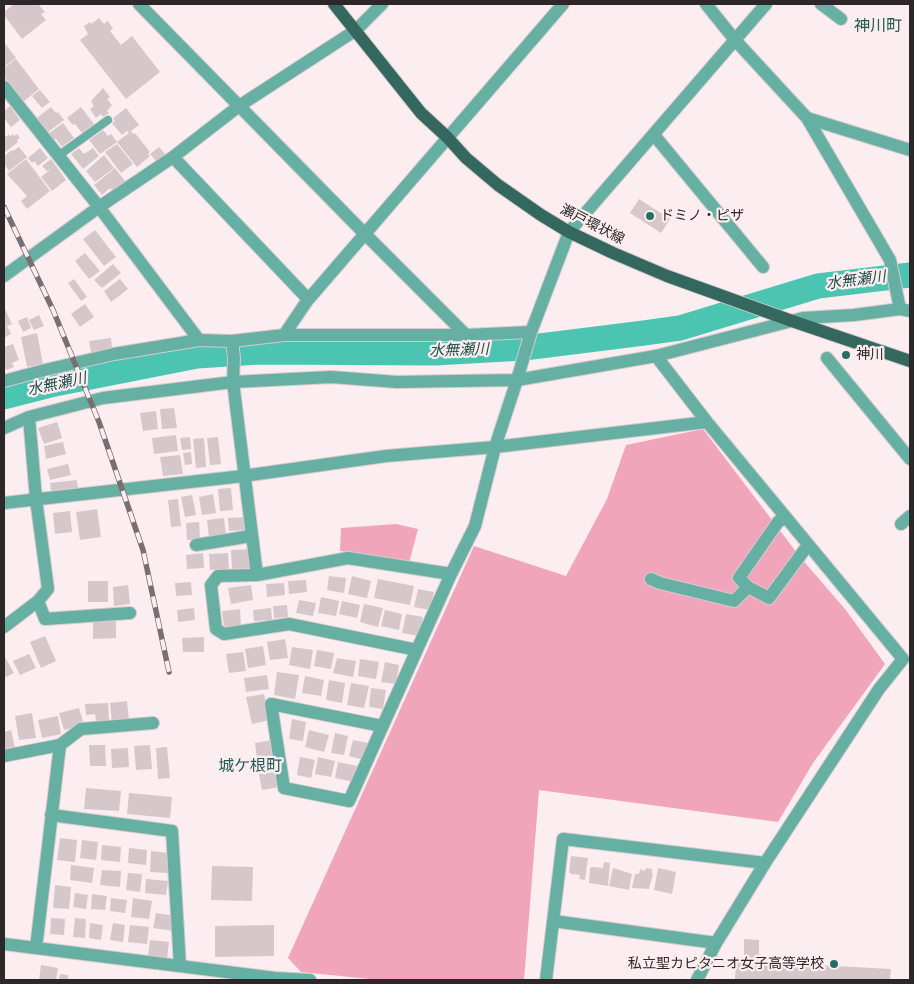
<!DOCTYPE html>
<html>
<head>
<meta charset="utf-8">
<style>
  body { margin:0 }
  #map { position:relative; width:914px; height:984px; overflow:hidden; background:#fcedf1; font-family:Poppins,sans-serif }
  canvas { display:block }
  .frame { position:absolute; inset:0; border:5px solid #2d2729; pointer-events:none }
</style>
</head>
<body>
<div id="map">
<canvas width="914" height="984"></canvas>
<div class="frame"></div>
</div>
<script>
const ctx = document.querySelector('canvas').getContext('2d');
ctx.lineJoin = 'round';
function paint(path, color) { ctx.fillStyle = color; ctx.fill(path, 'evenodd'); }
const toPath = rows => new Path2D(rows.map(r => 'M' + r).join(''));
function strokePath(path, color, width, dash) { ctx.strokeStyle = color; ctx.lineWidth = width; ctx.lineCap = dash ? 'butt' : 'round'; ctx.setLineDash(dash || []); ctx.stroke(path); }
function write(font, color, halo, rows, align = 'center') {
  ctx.font = font + ' Poppins,"Noto Sans JP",sans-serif'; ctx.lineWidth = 4.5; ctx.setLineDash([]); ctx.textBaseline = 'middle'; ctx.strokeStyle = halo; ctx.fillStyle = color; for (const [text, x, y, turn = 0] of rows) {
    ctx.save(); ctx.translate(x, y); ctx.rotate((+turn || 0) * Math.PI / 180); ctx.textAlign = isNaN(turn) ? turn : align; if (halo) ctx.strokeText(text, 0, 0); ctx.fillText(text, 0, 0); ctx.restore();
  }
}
paint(toPath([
  [703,429,800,557,845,609,885,664,813,763,778,822,539,790,524,980,380,980,301,972,288,958,474,546,566,576,607,499,626,445],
  [396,524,418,529,409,563,340,551,341,528]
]), '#f1a5ba');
strokePath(toPath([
  [4,397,55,384,197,356,259,352,435,353,524,348,644,333,680,328,818,286,910,275]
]), '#4bc5b2', 25);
paint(toPath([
  [14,4,38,4,45,12,41,14,46,20,22,39,4,15,4,12],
  [99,18,104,24,108,21,113,29,110,31,121,45,132,36,160,72,126,99,80,40,88,34,84,26,90,22,91,24],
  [4,42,16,58,4,67],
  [16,59,39,89,23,102,4,77,4,68],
  [103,88,110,97,107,99,112,105,107,111,109,113,103,117,101,114,96,118,90,109,94,106,91,101],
  [40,90,50,102,42,108,32,96],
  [10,106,20,120,11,127,4,118,4,111],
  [51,107,56,113,58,112,64,120,48,132,37,118],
  [81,107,94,124,82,133,75,124,73,125,67,118],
  [126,108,139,125,131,131,133,134,135,133,150,152,148,154,150,156,137,167,117,142,129,133,127,131,122,135,112,123,115,121,113,118],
  [63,123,74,138,62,147,56,139,53,140,48,134],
  [103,130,108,136,111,134,117,142,100,154,89,140],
  [4,134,6,137,9,134,10,136,13,134,14,136,17,134,20,138,17,140,18,142,4,153],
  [117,144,133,164,121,173,105,152],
  [19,147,27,157,9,171,4,164,4,156,12,150,13,151],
  [159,147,165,154,156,161,150,154],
  [40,148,48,158,38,166,34,161,32,163,28,158],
  [79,148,84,154,93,148,99,156,83,169,71,154],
  [104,155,114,168,95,182,86,171],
  [26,159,50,191,27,209,21,201,27,196,7,174],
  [51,159,66,180,52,191,41,177,51,169,47,171,42,166],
  [115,168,125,181,113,191,110,188,102,195,94,185],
  [639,199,670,219,661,233,630,213],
  [95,230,116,257,104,266,83,239],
  [85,253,100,271,89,279,75,261],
  [113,264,121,273,102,288,94,280],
  [74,279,87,297,81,301,68,283],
  [120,279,128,289,111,302,104,291],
  [85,304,94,317,80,327,71,314],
  [4,307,12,324,7,326,11,334,4,338],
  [39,315,44,326,34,330,29,320],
  [27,317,31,328,23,332,18,321],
  [37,333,43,364,27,367,21,337],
  [111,338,112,349,91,352,89,341],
  [13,344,19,360,12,363,14,367,6,370,4,366,4,347],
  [174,408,177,428,162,429,160,409],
  [156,411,158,429,143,431,140,413],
  [57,422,62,438,44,444,38,428],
  [176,435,178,451,154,454,152,438],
  [190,437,191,449,182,450,180,438],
  [218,437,221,464,210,465,207,438],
  [204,438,206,467,196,468,193,439],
  [63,442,66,454,46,459,44,446],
  [191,452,192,464,185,465,183,453],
  [180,455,183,474,163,476,160,457],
  [68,464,71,475,50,480,47,469],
  [77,480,78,488,51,491,50,483],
  [231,488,233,510,220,511,218,489],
  [213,494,216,513,202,515,199,497],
  [192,495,196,515,185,517,181,497],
  [178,499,181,526,171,527,168,500],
  [97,509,101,537,80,540,76,512],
  [70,511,72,532,55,534,53,513],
  [246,517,247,530,229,531,228,518],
  [224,518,226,535,209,537,207,520],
  [199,522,200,539,187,540,186,523],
  [251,549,252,568,232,569,231,550],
  [203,553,204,568,187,569,186,555],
  [228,553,229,569,210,570,209,554],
  [329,576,346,578,344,593,327,590],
  [352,576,371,581,367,598,348,594],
  [378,579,414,586,410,605,374,598],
  [306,580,307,592,289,594,288,581],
  [88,581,108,581,108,602,88,602],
  [191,582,192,595,176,596,175,583],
  [284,583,285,595,267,597,266,584],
  [128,585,130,604,114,606,113,587],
  [251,585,253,600,231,604,228,588],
  [418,589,434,592,430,610,414,607],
  [321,597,339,601,336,616,318,613],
  [299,600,316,603,313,616,296,613],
  [342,601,360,605,357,618,339,614],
  [364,604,383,608,378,627,360,622],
  [287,605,288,617,274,618,273,606],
  [194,608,195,620,178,622,177,610],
  [271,608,272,620,254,621,253,610],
  [240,609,241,626,224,627,222,611],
  [385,610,402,614,399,630,381,626],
  [406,614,423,617,419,636,402,633],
  [93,620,116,620,116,638,93,639],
  [45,636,56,661,41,668,30,642],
  [204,637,204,652,183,652,182,638],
  [285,639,288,658,270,660,267,642],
  [263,646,266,665,248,668,245,649],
  [292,647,313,650,310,669,289,665],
  [317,650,334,653,331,669,314,666],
  [243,652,246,671,229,673,226,654],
  [29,654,36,668,20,675,13,661],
  [4,657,5,657,14,673,4,678],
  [337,658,356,661,353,677,333,673],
  [360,659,379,662,376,679,358,676],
  [385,662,399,665,396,684,381,682],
  [277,672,299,675,295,699,274,695],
  [267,675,269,689,246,692,244,678],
  [305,676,324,680,321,696,302,693],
  [329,680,345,683,342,703,326,700],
  [351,683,369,686,364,708,347,705],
  [371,688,386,690,383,709,369,707],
  [264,694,270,720,252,724,246,697],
  [127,701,129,721,112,723,110,703],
  [108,703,109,720,96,721,95,714,86,715,85,704],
  [79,708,84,725,64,730,59,713],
  [32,713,36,738,19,740,15,716],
  [58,716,61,734,42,738,38,720],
  [292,719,306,722,303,741,289,739],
  [11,730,15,747,4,749,4,732],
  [309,730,329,735,324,752,305,747],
  [335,733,348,736,344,755,331,753],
  [273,740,275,756,257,759,255,743],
  [353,740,368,743,364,760,349,756],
  [89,745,105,745,106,766,90,766],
  [150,745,152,769,136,770,134,746],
  [167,747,170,778,158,779,156,748],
  [128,748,129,767,112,768,111,749],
  [300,757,315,760,311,778,297,775],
  [318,757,335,761,331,777,315,774],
  [338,762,357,766,354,782,335,778],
  [276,772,279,787,262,790,259,774],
  [86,788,121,791,119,811,84,809],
  [129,793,172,797,170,818,127,814],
  [60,838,77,840,75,862,57,860],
  [82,840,98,842,96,860,80,858],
  [102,845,121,847,120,862,101,860],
  [129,848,147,850,146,865,128,863],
  [151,851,169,853,168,873,150,872],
  [571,856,588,858,585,880,579,879,580,875,571,874,569,872],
  [604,862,610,863,608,886,589,883,590,868,592,867,603,868],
  [71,865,94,868,92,883,70,880],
  [212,866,253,867,252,901,211,900],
  [613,868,632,874,629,890,609,886],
  [646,868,652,869,652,873,653,874,649,889,632,888,635,874,639,874,640,869,645,871],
  [658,868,676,872,672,894,654,890],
  [102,870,121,871,120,887,100,885],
  [128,873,142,874,140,892,126,890],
  [146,879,168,881,166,895,145,893],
  [55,885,71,887,69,909,53,908],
  [75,893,88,895,86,909,73,907],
  [92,894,107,896,105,910,91,909],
  [111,898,127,900,125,913,110,911],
  [133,898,152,901,149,919,131,917],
  [156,913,175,916,173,931,153,928],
  [51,918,65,919,64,935,50,934],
  [75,918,86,919,85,938,73,937],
  [90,923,103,925,101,940,89,938],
  [113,923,125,925,123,942,110,940],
  [130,925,149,927,147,944,128,942],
  [274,925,274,956,215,957,215,926],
  [744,939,759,940,759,962,891,969,890,980,735,980,736,959,744,959],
  [150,940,169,942,167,959,148,956],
  [41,965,58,968,56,980,39,980],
  [60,974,68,975,68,980,59,980]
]), '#d6c7ca');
const lane = toPath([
  [58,156,108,120]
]);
const street = toPath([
  [139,4,365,234,466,335],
  [706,4,735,40,807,118,890,260,900,309],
  [821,4,841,19],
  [4,87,99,207,199,340],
  [807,118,910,150],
  [654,135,763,267],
  [173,157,308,299],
  [4,276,99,207,173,157,239,106,356,30,382,4],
  [284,335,307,301,563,4],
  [232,341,234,358,233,382,257,575,348,558,451,574],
  [656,356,707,422,903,659,879,689,765,863,716,943,697,980],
  [827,358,910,459],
  [4,381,45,370,114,354,199,340,232,341,284,335,466,335,531,332,569,232,766,4],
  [4,428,29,417,103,398,233,382,331,377,397,382,517,380,656,356,803,318,854,315,900,309,910,311],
  [4,503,243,476,386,456,495,447,707,422],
  [785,517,778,522,739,578,748,587,769,598,808,545],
  [901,524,910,516],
  [196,545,251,536],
  [257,575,218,576,211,585,216,629,224,634,289,624,417,650],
  [651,579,660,583,734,601,748,587],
  [38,601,45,619,130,613],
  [4,627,38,601,48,589,36,499,29,417],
  [382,726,271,704,284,788,349,801,451,574,475,526,495,447,517,380,531,332],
  [60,745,81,729,153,723],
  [4,756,60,745,36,948],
  [51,815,172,831,180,966],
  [553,921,716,943],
  [4,944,275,978,310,980],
  [546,980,563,839,765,863]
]);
const primary = toPath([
  [334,4,421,113,447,137,466,158,498,185,541,215,569,232,613,253,667,276,792,321,910,361]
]);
strokePath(lane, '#d7c9cd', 9);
strokePath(street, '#d7c9cd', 14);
strokePath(primary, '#d7c9cd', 14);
strokePath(lane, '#66b0a3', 8);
strokePath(street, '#66b0a3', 12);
strokePath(primary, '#34685f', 12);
const rail = toPath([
  [4,207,53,310,99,422,143,550,169,672]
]);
strokePath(rail, '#786f72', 5.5);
strokePath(rail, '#fcedf1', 4, [11]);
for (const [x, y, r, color] of [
  [650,216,5,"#266d62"],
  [846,355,5,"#266d62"],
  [834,964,5,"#266d62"]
]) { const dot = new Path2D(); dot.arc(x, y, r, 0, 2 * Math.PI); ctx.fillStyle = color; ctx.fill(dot); strokePath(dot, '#fcedf1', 2); }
write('14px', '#2d2729', '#fcedf1', [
  ["ドミノ・ピザ",660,216],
  ["神川",856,355],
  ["私立聖カピタニオ女子高等学校",824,964,"right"]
], 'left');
write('14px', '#2d2729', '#fcedf1', [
  ["瀬戸環状線",592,225,27]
]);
write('italic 15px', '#1a4e46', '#fcedf1', [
  ["水無瀬川",856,281,-7],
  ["水無瀬川",459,351,-2],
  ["水無瀬川",57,385,-12]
]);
write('16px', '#255c53', '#fcedf1', [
  ["神川町",878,27],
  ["城ケ根町",250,767]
]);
</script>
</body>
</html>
